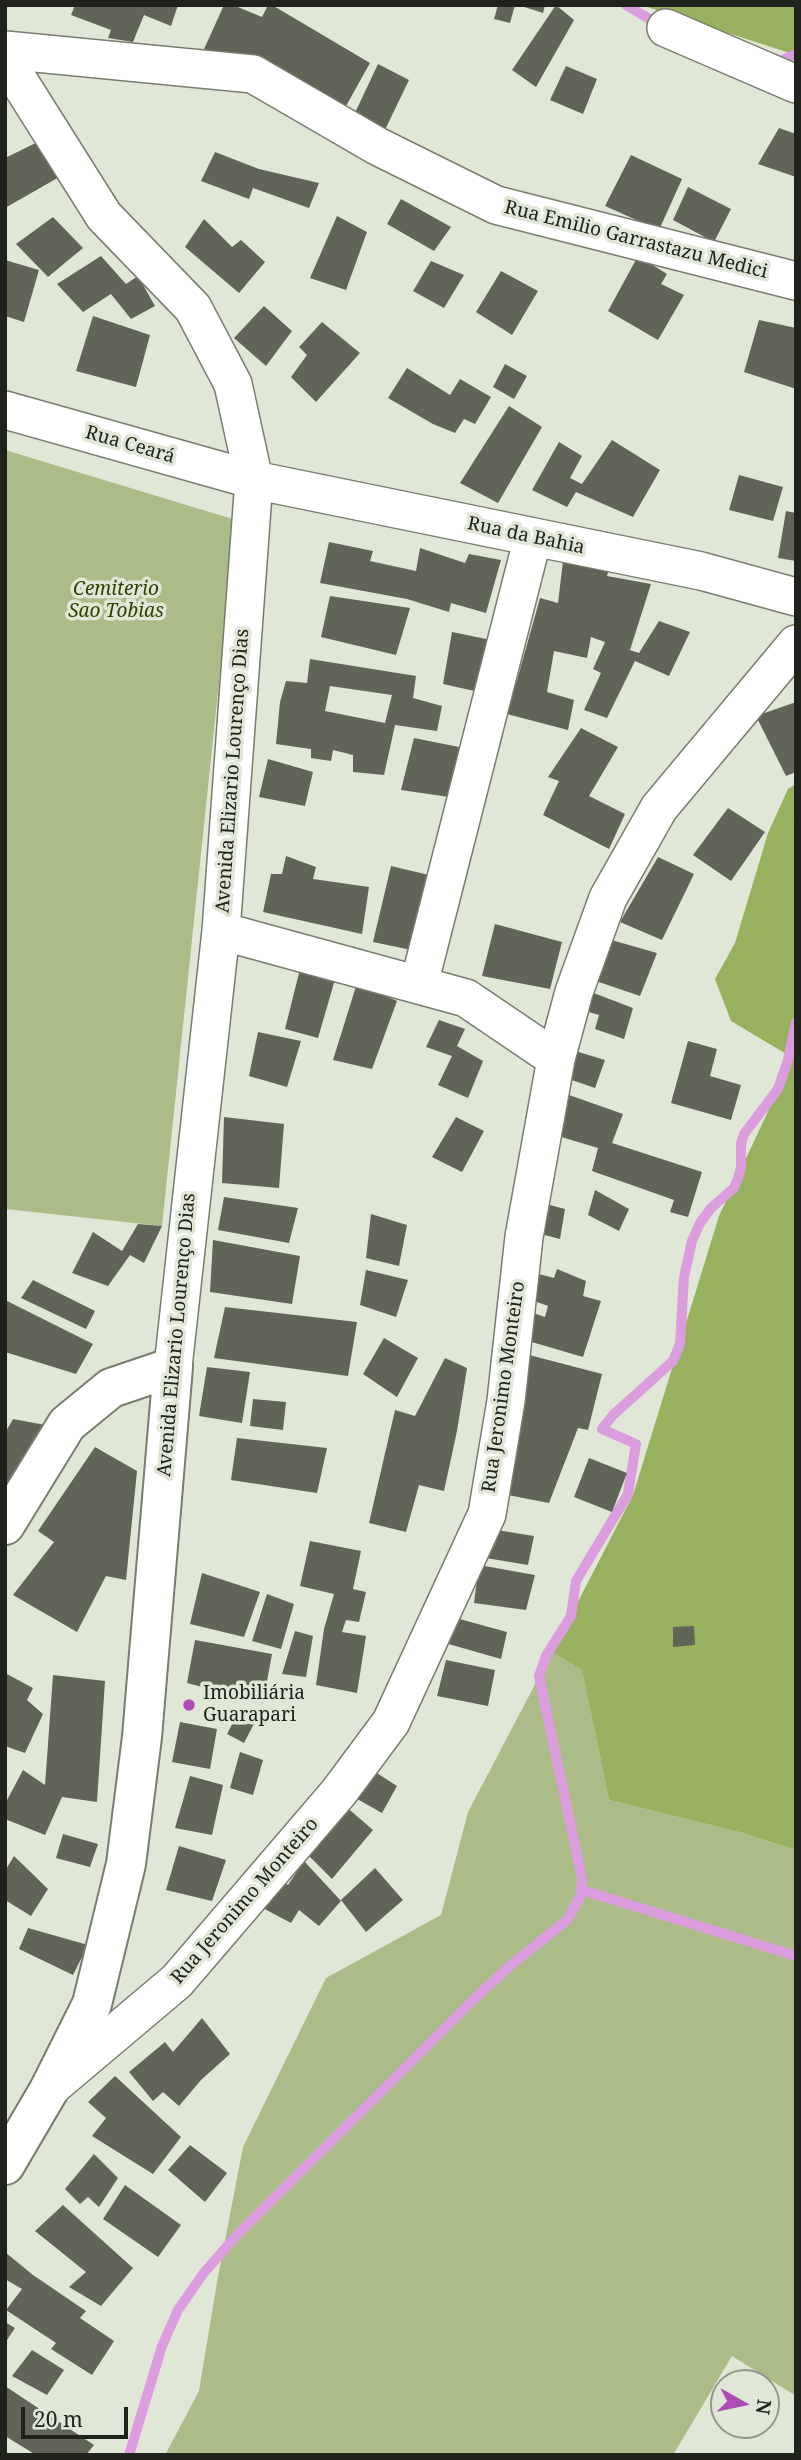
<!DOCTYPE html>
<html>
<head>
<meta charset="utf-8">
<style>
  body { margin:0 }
  #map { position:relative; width:801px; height:2460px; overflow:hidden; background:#e1e7d7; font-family:"Noto Serif",serif }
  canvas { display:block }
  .frame { position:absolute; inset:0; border:7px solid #20221c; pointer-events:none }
  .north { position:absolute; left:710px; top:2369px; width:70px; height:70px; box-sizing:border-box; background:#e1e7d7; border:2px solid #94988c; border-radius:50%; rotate:99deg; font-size:19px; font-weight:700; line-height:28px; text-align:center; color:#20221c }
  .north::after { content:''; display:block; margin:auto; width:24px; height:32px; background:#ad4cb3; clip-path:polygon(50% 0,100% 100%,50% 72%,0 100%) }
  .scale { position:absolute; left:21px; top:2407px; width:107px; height:32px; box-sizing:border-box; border:4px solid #20221c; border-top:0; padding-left:9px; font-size:21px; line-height:24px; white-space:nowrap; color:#20221c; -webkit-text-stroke:5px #e1e7d7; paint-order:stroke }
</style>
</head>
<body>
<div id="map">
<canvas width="801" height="2460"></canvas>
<div class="frame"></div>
<div class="north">N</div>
<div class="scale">20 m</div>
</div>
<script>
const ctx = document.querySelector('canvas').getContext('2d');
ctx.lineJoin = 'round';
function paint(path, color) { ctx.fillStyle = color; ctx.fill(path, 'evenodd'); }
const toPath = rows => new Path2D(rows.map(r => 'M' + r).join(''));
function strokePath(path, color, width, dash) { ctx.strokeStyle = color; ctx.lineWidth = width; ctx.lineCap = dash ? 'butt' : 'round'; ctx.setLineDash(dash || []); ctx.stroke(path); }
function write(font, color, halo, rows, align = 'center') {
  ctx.font = font + ' "Noto Serif",serif'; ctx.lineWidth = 7; ctx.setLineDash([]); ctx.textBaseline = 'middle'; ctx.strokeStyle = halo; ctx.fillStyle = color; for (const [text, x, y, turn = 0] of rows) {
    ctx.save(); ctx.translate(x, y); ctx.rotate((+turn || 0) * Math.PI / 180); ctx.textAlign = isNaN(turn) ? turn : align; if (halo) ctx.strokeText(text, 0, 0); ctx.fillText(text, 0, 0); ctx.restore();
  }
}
paint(toPath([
  [5,450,236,520,162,1226,5,1209],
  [552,1652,582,1670,609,1800,739,1832,796,1850,796,2396,732,2356,673,2455,165,2455,199,2391,217,2282,243,2147,326,1978,441,1915,468,1812]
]), '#abbc88');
paint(toPath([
  [641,5,796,5,796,55],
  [796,784,796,1850,739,1832,609,1800,582,1670,552,1652,633,1495,719,1216,793,1058,731,1021,715,979,735,943,768,833,788,789]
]), '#98b15e');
strokePath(toPath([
  [626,5,663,27],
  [773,64,796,54],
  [582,1890,796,1956],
  [129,2455,162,2346,178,2310,203,2274,235,2237,472,2001,511,1965,567,1920,580,1897,582,1879,539,1676,546,1656,571,1616,576,1581,628,1494,636,1444,602,1429,613,1415,673,1361,680,1344,684,1277,692,1241,700,1223,711,1208,734,1188,738,1178,741,1168,741,1144,744,1134,778,1089,788,1060,796,1022]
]), '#db9dde', 10);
paint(toPath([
  [75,5,178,5,171,26,144,15,133,42,108,38,111,30,71,15],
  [224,5,233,5,262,17,268,5,272,5,370,63,346,106,299,84,245,54,240,64,200,58],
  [498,5,515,5,510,23,494,19],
  [518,5,545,5,543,13],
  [556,5,574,20,536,87,512,70],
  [378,64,409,80,383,134,353,117],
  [566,66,597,79,583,114,550,100],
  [779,128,796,134,796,177,758,164],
  [44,139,61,176,5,208,5,158],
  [215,152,259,169,319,183,309,208,253,188,249,199,201,181],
  [631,155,682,179,659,230,605,206],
  [688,187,731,209,714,242,673,220],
  [401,199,451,227,434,251,387,224],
  [337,216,367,232,346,290,310,278],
  [53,217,83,248,48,277,16,244],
  [204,219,232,247,241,240,265,262,239,293,185,247],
  [101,256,126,284,138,276,155,306,131,319,111,294,83,312,57,284],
  [638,256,667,274,661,284,684,295,658,340,608,311],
  [5,260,39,270,24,322,5,316],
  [431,261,464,275,444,308,413,291],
  [501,271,538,291,512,335,476,312],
  [264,306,292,331,266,366,234,338],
  [93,316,150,335,136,387,76,371],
  [759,320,796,328,796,389,744,372],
  [322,322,360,353,316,402,291,377,307,355,299,347],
  [505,364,527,376,514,399,493,387],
  [407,368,450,395,460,379,491,397,475,424,464,419,455,433,433,424,388,398],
  [509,406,542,427,498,503,460,483],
  [612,440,660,470,633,517,576,492,567,507,532,490,559,442,582,456,570,478,582,484],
  [739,475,783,487,773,521,729,510],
  [786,511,796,513,796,561,778,558],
  [329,542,373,551,370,561,416,571,420,548,465,563,469,554,501,560,486,613,451,603,449,612,407,599,320,583],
  [563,561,609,569,607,576,651,584,630,650,639,653,659,621,690,632,669,676,635,661,607,718,584,710,601,673,593,669,605,642,591,637,587,658,554,651,547,692,574,700,568,730,499,712,505,681,516,684,540,598,558,603],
  [330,596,410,608,396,655,321,637],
  [452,632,496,641,488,694,443,684],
  [310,659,416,676,413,698,442,706,437,731,395,725,384,775,353,772,353,755,333,750,331,761,311,758,311,749,276,744,280,702,286,681,307,683],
  [330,686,392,695,385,723,325,711],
  [796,702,796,772,786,776,756,716],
  [581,728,618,747,589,796,625,814,609,849,543,815,559,781,548,777],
  [414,738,474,750,463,799,401,790],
  [268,759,313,772,305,806,259,797],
  [728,808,765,832,731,881,693,855],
  [286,856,316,867,313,879,369,887,362,934,263,912,271,874,282,874],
  [658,857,694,874,662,940,620,922],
  [391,866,433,876,416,951,373,942],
  [495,924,562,942,550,989,482,976],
  [608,939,657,953,640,996,590,979],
  [300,969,336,976,318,1038,285,1029],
  [357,983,397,1001,372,1069,333,1060],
  [591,992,633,1008,624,1039,595,1029,599,1015,585,1011],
  [439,1020,465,1029,457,1046,483,1061,468,1098,438,1085,452,1056,426,1047],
  [258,1032,301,1041,287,1087,249,1076],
  [688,1041,717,1049,710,1076,741,1085,731,1120,671,1103],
  [562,1047,605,1060,595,1088,557,1075],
  [569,1095,623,1114,612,1143,702,1172,688,1217,670,1212,674,1200,592,1171,598,1148,558,1136],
  [224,1117,284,1124,279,1188,222,1183],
  [456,1117,484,1131,462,1172,432,1157],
  [595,1190,629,1209,619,1231,588,1215],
  [224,1197,298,1208,289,1243,218,1230],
  [546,1204,565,1209,560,1239,541,1234],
  [371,1214,407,1225,399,1266,366,1258],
  [138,1224,162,1226,144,1263,130,1255,108,1286,72,1273,93,1232,122,1251],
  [213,1240,300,1256,292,1304,210,1292],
  [557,1269,586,1281,583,1296,601,1301,583,1357,518,1338,527,1311,545,1317,548,1306,526,1298,535,1273,554,1278],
  [366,1270,408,1280,396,1317,360,1305],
  [33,1280,95,1311,86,1329,21,1298],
  [5,1300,93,1344,76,1374,5,1352],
  [225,1307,357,1322,348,1376,214,1358],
  [384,1338,418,1358,397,1397,363,1374],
  [514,1351,602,1374,588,1430,578,1428,549,1503,492,1492],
  [445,1358,467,1368,457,1431,444,1491,419,1485,406,1532,369,1523,395,1410,415,1416],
  [207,1367,250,1372,242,1423,199,1416],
  [253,1399,286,1402,283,1430,250,1426],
  [13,1419,45,1425,5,1489,5,1433],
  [237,1438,327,1448,317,1493,231,1480],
  [95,1447,137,1471,126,1580,106,1576,77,1632,13,1595,54,1542,38,1531],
  [589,1458,627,1473,612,1512,574,1497],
  [484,1528,534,1536,528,1565,480,1557],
  [310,1541,361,1551,353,1589,366,1592,359,1622,346,1620,342,1632,366,1636,357,1693,316,1685,324,1629,334,1594,300,1586],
  [479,1565,535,1575,526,1610,474,1603],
  [202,1573,260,1592,244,1637,190,1624],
  [267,1594,294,1604,281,1649,252,1641],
  [445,1615,507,1632,501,1659,438,1641],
  [694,1626,695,1645,673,1647,673,1627],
  [295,1631,313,1636,306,1677,282,1674],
  [195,1640,272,1654,263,1703,187,1683],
  [446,1660,495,1670,488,1706,437,1696],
  [5,1673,33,1688,27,1700,43,1714,25,1753,5,1746],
  [53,1675,105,1681,97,1802,62,1797,45,1835,5,1819,5,1804,23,1770,45,1785],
  [241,1707,258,1716,244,1743,227,1734],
  [180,1722,217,1729,210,1769,172,1762],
  [240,1752,263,1760,253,1795,230,1788],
  [372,1770,397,1786,382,1813,352,1796],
  [190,1776,223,1785,212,1835,175,1828],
  [344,1805,373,1830,332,1879,302,1849],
  [63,1834,98,1844,90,1867,56,1858],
  [179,1846,226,1860,212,1901,166,1890],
  [14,1856,48,1889,31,1916,5,1900,5,1871],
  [304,1861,341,1901,319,1926,299,1910,291,1923,259,1906,276,1877,288,1885],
  [375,1868,403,1900,366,1932,341,1900],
  [28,1928,88,1945,73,1975,19,1949],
  [202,2018,230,2054,201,2080,179,2106,163,2092,153,2101,129,2072,165,2042,173,2052],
  [115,2076,181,2137,153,2174,92,2136,106,2118,88,2102],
  [190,2145,227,2173,205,2202,168,2170],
  [94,2154,118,2178,99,2207,88,2197,80,2204,65,2189],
  [125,2185,181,2225,158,2257,103,2219],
  [63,2205,133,2268,101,2306,69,2287,86,2272,35,2231],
  [5,2252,33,2275,86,2311,80,2318,114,2341,92,2375,51,2349,56,2343,6,2310,22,2289,5,2279],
  [5,2322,15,2328,5,2343],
  [32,2350,64,2370,47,2395,12,2376],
  [5,2386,94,2445,86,2455,36,2455,5,2436]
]), '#616558');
const street = toPath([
  [666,28,796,84],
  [5,50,253,74,377,146,496,205,796,281],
  [5,59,104,216,193,308,233,384,254,480,221,931,173,1367],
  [5,410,254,480,701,571,796,597],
  [221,931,466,998,556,1059],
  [419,984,533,537],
  [49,2089,177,1981,339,1792,391,1722,487,1514,506,1401,524,1237,556,1059,574,992,608,898,659,808,796,644]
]);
const secondary = toPath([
  [5,1525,67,1424,111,1388,173,1367,142,1737,126,1864,92,2004,49,2090,5,2165]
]);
strokePath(street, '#787d6f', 40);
strokePath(secondary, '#787d6f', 42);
strokePath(street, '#fff', 37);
strokePath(secondary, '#fff', 38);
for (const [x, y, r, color] of [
  [189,1705,7,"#ad4cb3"]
]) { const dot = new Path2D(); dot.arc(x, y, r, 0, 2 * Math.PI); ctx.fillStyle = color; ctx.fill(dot); strokePath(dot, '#e1e7d7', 2.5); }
write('19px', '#20221c', '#e1e7d7', [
  ["Rua Emilio Garrastazu Medici",636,240,14],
  ["Rua Ceará",130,445,16],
  ["Rua da Bahia",526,536,12],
  ["Avenida Elizario Lourenço Dias",233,771,-86],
  ["Avenida Elizario Lourenço Dias",177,1335,-85],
  ["Rua Jeronimo Monteiro",504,1387,-82],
  ["Rua Jeronimo Monteiro",245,1901,-49]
]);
write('italic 19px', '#314000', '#e1e7d7', [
  ["Cemiterio",116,590],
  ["Sao Tobias",116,612]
]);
write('19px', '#20221c', '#e1e7d7', [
  ["Imobiliária",203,1694],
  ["Guarapari",203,1716]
], 'left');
</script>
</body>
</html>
